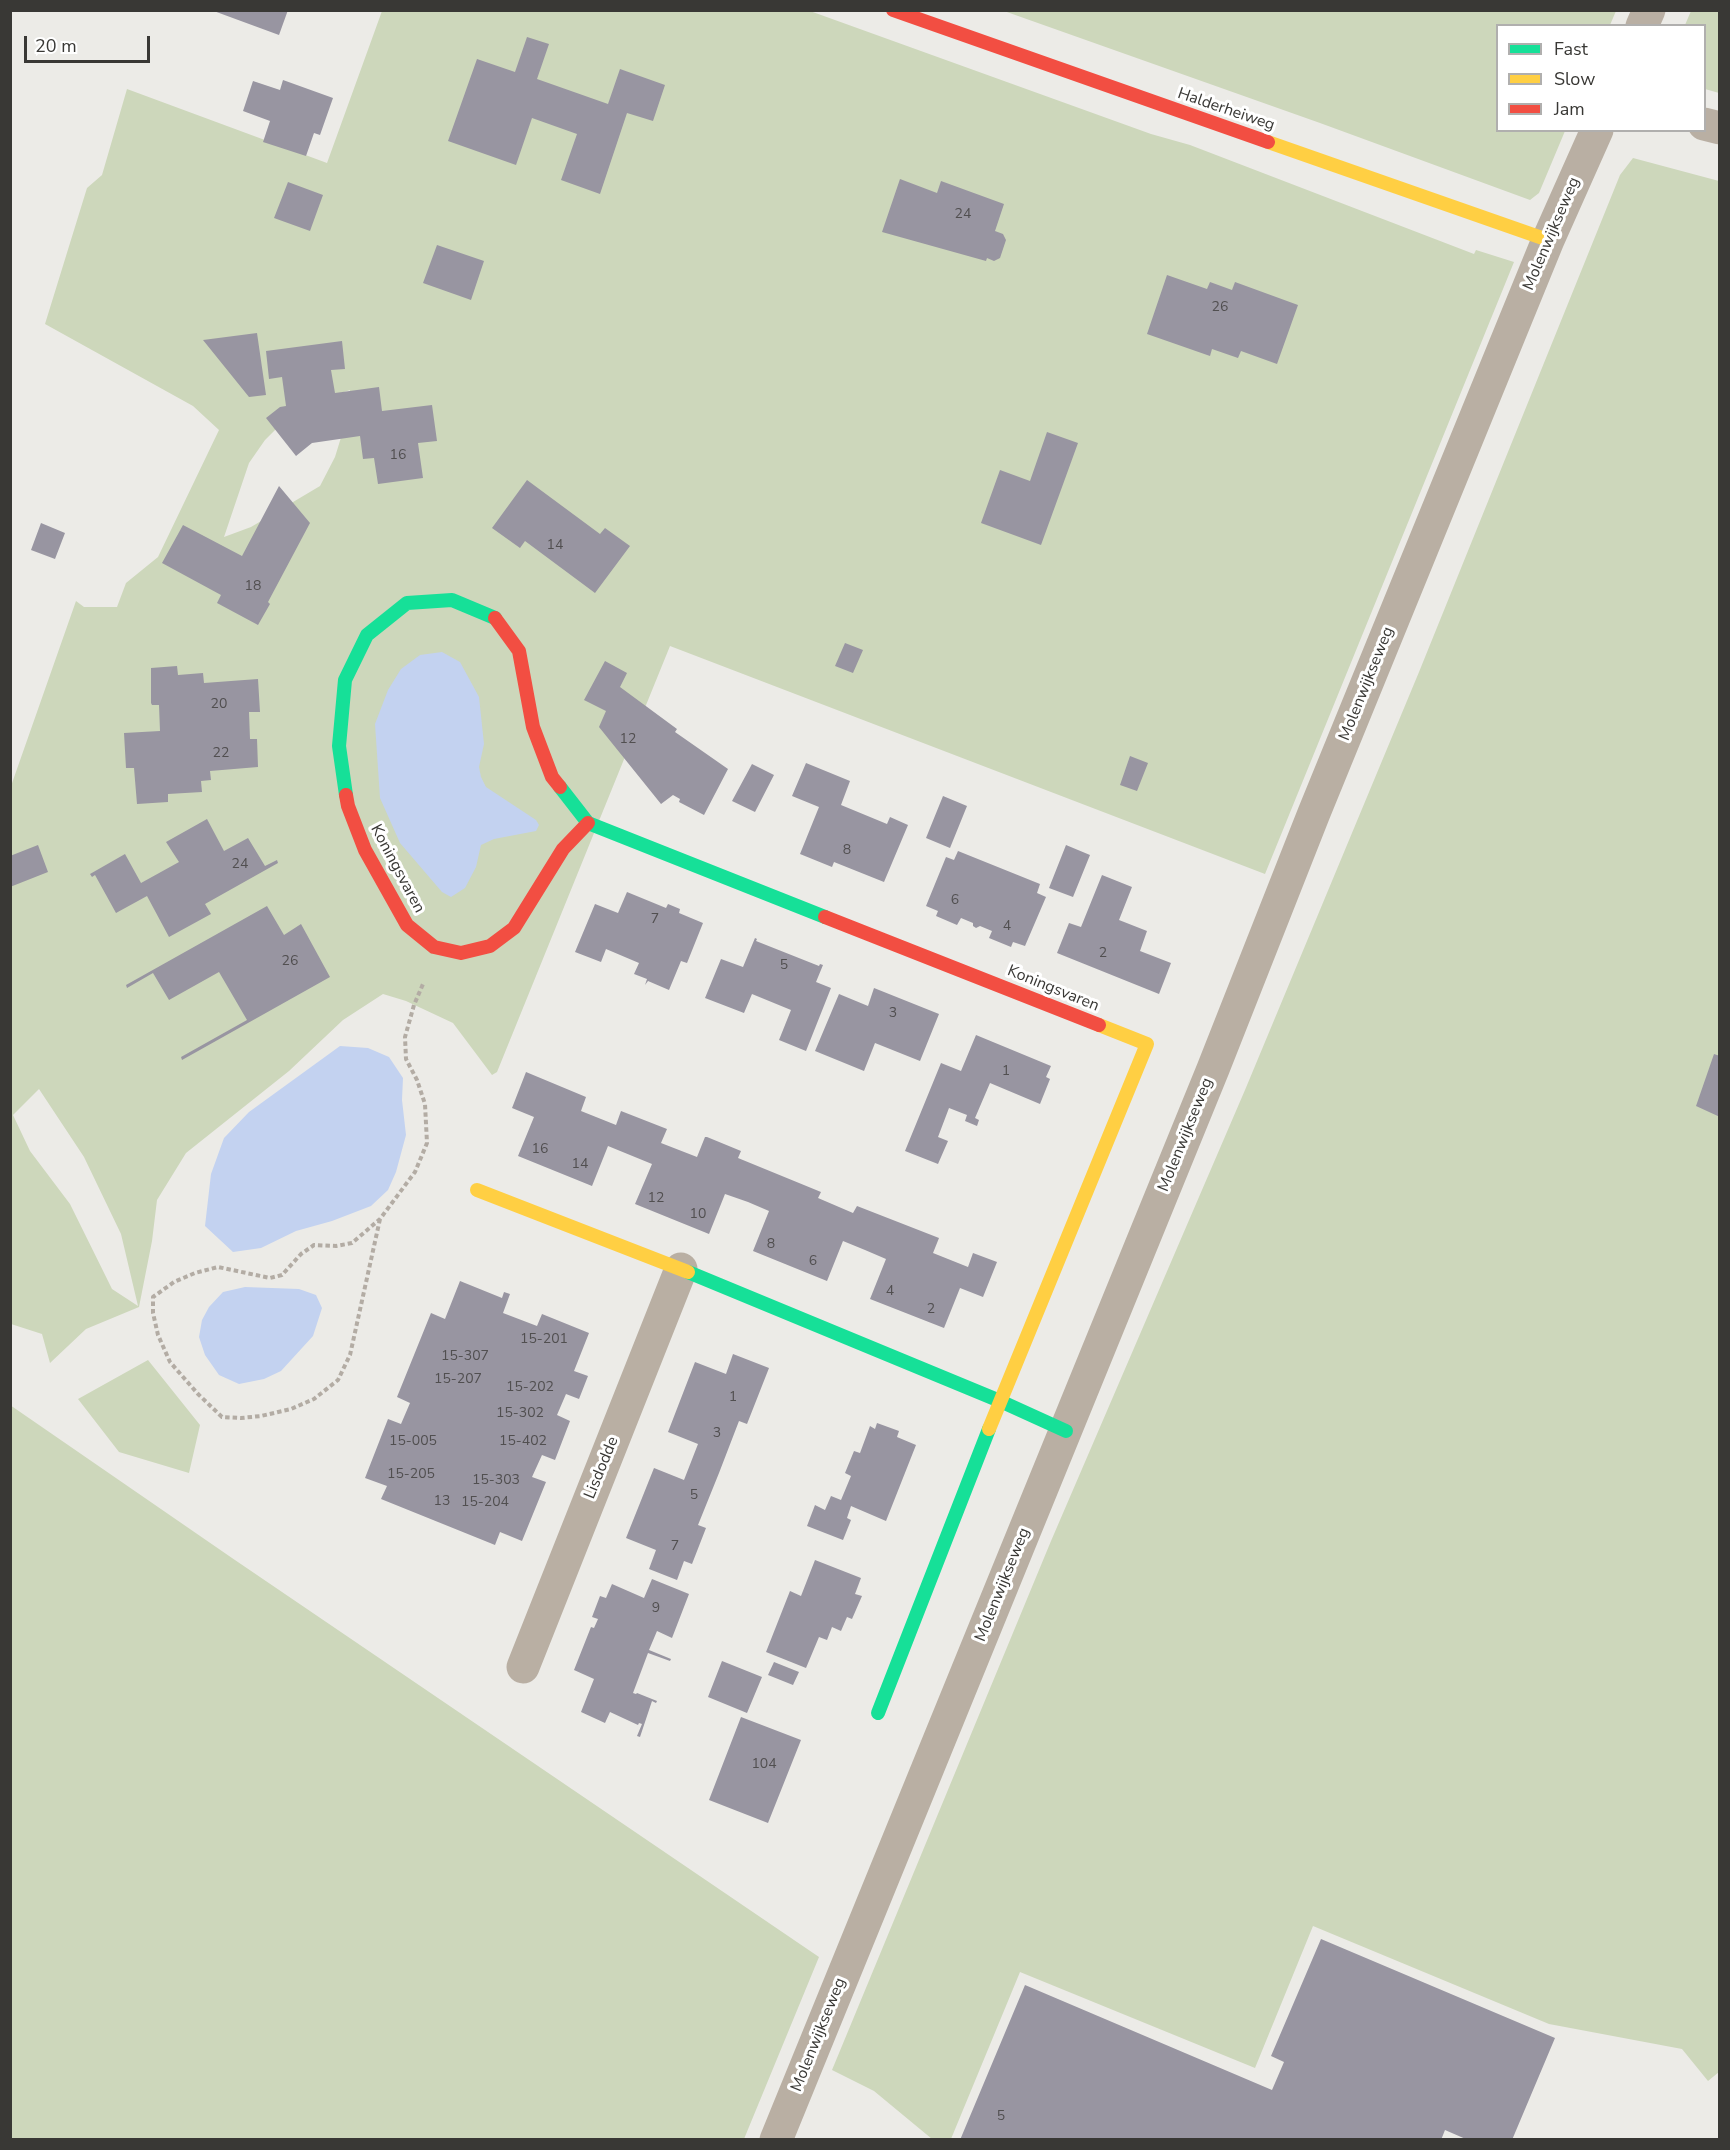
<!DOCTYPE html>
<html>
<head>
<meta charset="utf-8">
<style>
  body { margin:0 }
  #map { position:relative; width:1730px; height:2150px; overflow:hidden; background:#ecebe7; font-family:"Nunito Sans",sans-serif }
  canvas { display:block }
  .frame { position:absolute; inset:0; border:12px solid #393835; pointer-events:none }
  .legend { position:absolute; left:1496px; top:24px; width:210px; height:108px; box-sizing:border-box; background:#fff; border:2px solid #b0afae; margin:0; padding:8px 10px; list-style:none; font-size:18px; color:#393835 }
  .legend li { display:flex; align-items:center; gap:12px; height:30px }
  .legend b { width:30px; border:2px solid #b0afae }
  .scale { position:absolute; left:24px; top:36px; width:126px; height:27px; box-sizing:border-box; border:3px solid #393835; border-top:0; padding-left:8px; font-size:18px; line-height:21px; white-space:nowrap; color:#393835; -webkit-text-stroke:4px #fff; paint-order:stroke }
</style>
</head>
<body>
<div id="map">
<canvas width="1730" height="2150"></canvas>
<div class="frame"></div>
<ul class="legend">
<li><b style="height:8px;background:#16e098"></b>Fast</li>
<li><b style="height:8px;background:#ffcf43"></b>Slow</li>
<li><b style="height:8px;background:#f24e42"></b>Jam</li>
</ul>
<div class="scale">20 m</div>
</div>
<script>
const ctx = document.querySelector('canvas').getContext('2d');
ctx.lineJoin = 'round';
function paint(path, color) { ctx.fillStyle = color; ctx.fill(path, 'evenodd'); }
const toPath = rows => new Path2D(rows.map(r => 'M' + r).join(''));
function strokePath(path, color, width, dash) { ctx.strokeStyle = color; ctx.lineWidth = width; ctx.lineCap = dash ? 'butt' : 'round'; ctx.setLineDash(dash || []); ctx.stroke(path); }
function write(font, color, halo, rows, align = 'center') {
  ctx.font = font + ' "Nunito Sans",sans-serif'; ctx.lineWidth = 6; ctx.setLineDash([]); ctx.textBaseline = 'middle'; ctx.strokeStyle = halo; ctx.fillStyle = color; for (const [text, x, y, turn = 0] of rows) {
    ctx.save(); ctx.translate(x, y); ctx.rotate((+turn || 0) * Math.PI / 180); ctx.textAlign = isNaN(turn) ? turn : align; if (halo) ctx.strokeText(text, 0, 0); ctx.fillText(text, 0, 0); ctx.restore();
  }
}
paint(toPath([
  [382,11,810,11,1151,134,1190,145,1474,254,1476,250,1514,262,1265,874,670,646,497,1072,492,1075,453,1023,406,1001,383,994,343,1020,289,1071,186,1153,157,1200,152,1241,139,1307,86,1329,50,1363,42,1334,11,1324,11,786,76,601,84,607,117,607,126,583,158,557,219,430,193,406,45,324,87,188,102,175,127,89,327,163],
  [350,390,349,411,343,431,335,457,320,486,251,527,224,537,249,463,265,440,280,425,320,400],
  [39,1089,84,1157,121,1234,138,1306,112,1289,70,1204,30,1151,13,1115],
  [1004,11,1616,11,1610,25,1498,26,1498,130,1565,131,1539,193,1530,200,1320,123],
  [1691,11,1719,11,1719,93,1705,89,1704,26,1685,25],
  [1633,158,1719,181,1719,2072,1708,2081,1682,2049,1549,2024,1313,1926,1255,2068,1020,1972,951,2139,932,2139,874,2091,832,2070,1051,1541,1245,1090,1419,672,1620,175],
  [148,1360,200,1425,189,1473,119,1452,78,1399],
  [10,1405,232,1558,819,1957,744,2139,11,2139]
]), '#cdd7bb');
paint(toPath([
  [442,652,460,662,479,697,484,744,479,767,481,777,486,787,536,820,539,825,536,831,494,839,481,845,476,867,465,888,451,897,442,892,400,843,380,798,375,724,388,690,401,669,420,655],
  [340,1046,368,1048,389,1057,403,1078,402,1100,406,1135,396,1172,388,1190,371,1206,332,1221,296,1231,261,1248,233,1252,205,1226,211,1174,224,1138,249,1112],
  [245,1287,299,1289,316,1295,322,1308,313,1336,281,1371,264,1379,239,1384,219,1375,205,1355,199,1337,202,1320,209,1307,223,1292]
]), '#c3d2f0');
paint(toPath([
  [211,10,288,10,279,35],
  [527,37,549,44,537,79,608,104,620,69,665,85,653,121,627,113,600,194,561,180,577,134,532,118,516,165,448,141,477,59,515,72],
  [283,80,333,98,320,135,314,133,306,156,263,142,270,121,243,111,253,81,280,90],
  [900,179,937,193,941,181,1004,204,995,231,1003,234,1006,240,1000,258,994,261,987,258,986,261,882,232],
  [288,182,323,195,310,231,274,218],
  [437,245,484,261,471,300,423,283],
  [1167,275,1207,289,1210,282,1232,290,1235,282,1298,305,1277,364,1241,351,1238,358,1212,349,1210,356,1147,334],
  [257,333,266,395,249,397,203,340],
  [342,341,345,369,331,370,335,393,379,387,382,411,432,405,437,441,418,443,423,478,378,484,374,458,363,459,360,436,312,443,296,456,266,418,280,407,286,406,282,377,269,379,266,351],
  [1047,432,1078,443,1041,545,981,523,1000,470,1030,481],
  [527,480,600,534,605,528,630,546,595,593,525,541,520,548,492,528],
  [279,486,310,523,268,602,270,604,258,625,217,603,221,595,162,563,183,525,242,556],
  [41,523,65,533,55,559,31,550],
  [845,643,863,650,853,673,835,666],
  [605,661,627,673,620,687,677,729,675,732,728,769,704,815,679,802,680,799,673,795,661,804,599,727,606,711,584,700],
  [177,666,178,675,203,673,204,683,258,679,260,712,249,712,250,739,257,739,258,767,210,771,211,780,201,781,202,792,168,794,168,802,137,804,134,768,126,768,124,733,160,731,159,705,152,705,151,703,151,668],
  [1130,756,1148,763,1137,791,1120,785],
  [806,763,850,781,841,805,887,824,890,817,908,825,884,882,834,862,832,867,800,854,819,807,792,796],
  [752,764,774,775,755,812,732,801],
  [943,796,967,806,950,848,926,838],
  [207,819,224,851,248,838,265,866,277,860,278,863,205,904,211,914,169,937,147,896,116,913,95,875,92,877,90,874,125,854,141,883,179,862,166,842],
  [38,845,48,872,10,887,10,856],
  [1066,845,1090,855,1073,897,1049,888],
  [958,851,1040,884,1037,893,1046,897,1025,946,1013,942,1011,947,989,938,992,931,980,926,976,928,973,926,973,923,961,918,957,925,936,916,938,911,926,906,946,857,954,860],
  [1102,875,1132,887,1119,920,1147,931,1140,951,1171,963,1159,994,1057,953,1069,923,1081,927],
  [627,892,666,908,668,904,680,909,679,913,703,923,687,963,681,961,669,990,648,981,645,985,647,979,634,974,639,963,606,949,601,962,575,952,595,904,618,913],
  [267,906,284,935,301,924,330,977,182,1060,181,1057,247,1020,219,972,169,1000,153,973,127,988,126,985],
  [755,938,757,939,756,941,819,966,820,964,823,965,816,982,831,988,806,1051,779,1040,791,1010,752,994,744,1013,705,998,721,959,743,967],
  [874,988,939,1014,920,1061,875,1043,864,1071,815,1051,839,994,868,1006],
  [976,1035,1051,1066,1046,1077,1050,1079,1040,1104,990,1083,975,1118,979,1120,977,1126,965,1121,967,1115,949,1108,938,1137,948,1141,938,1164,905,1151,941,1063,961,1071],
  [1714,1054,1720,1056,1720,1117,1696,1106],
  [526,1072,586,1097,581,1111,616,1125,621,1111,667,1129,661,1143,697,1157,705,1137,707,1137,741,1151,738,1158,821,1192,818,1198,853,1213,857,1206,939,1238,933,1253,968,1267,973,1253,997,1262,983,1297,960,1288,944,1328,870,1299,886,1259,865,1250,843,1241,827,1281,753,1251,769,1211,748,1202,725,1194,709,1234,635,1204,652,1164,608,1146,592,1186,518,1156,534,1117,512,1108],
  [460,1281,502,1298,504,1292,510,1294,503,1313,537,1326,542,1314,589,1333,574,1371,588,1376,579,1399,566,1394,557,1415,570,1421,555,1460,542,1455,532,1477,546,1482,522,1541,500,1532,495,1545,381,1499,387,1486,365,1478,388,1419,401,1424,410,1403,397,1397,431,1313,445,1319],
  [733,1354,769,1368,747,1424,739,1421,719,1473,698,1525,706,1528,692,1564,684,1561,677,1580,649,1569,656,1550,626,1538,654,1468,684,1480,698,1444,668,1432,695,1362,726,1374],
  [877,1423,899,1431,897,1437,916,1445,886,1521,851,1506,847,1518,851,1520,843,1540,807,1526,815,1505,825,1510,831,1496,841,1500,851,1476,845,1473,854,1451,860,1453,870,1426,875,1429],
  [815,1560,861,1578,855,1594,862,1596,852,1619,847,1617,841,1631,832,1627,827,1640,819,1637,806,1668,766,1652,790,1591,801,1596],
  [652,1579,689,1594,672,1638,657,1631,649,1650,671,1659,670,1661,648,1653,633,1693,636,1694,637,1693,657,1701,656,1703,652,1701,640,1737,637,1736,642,1724,639,1723,638,1725,610,1712,605,1723,581,1712,594,1679,574,1670,591,1627,594,1628,598,1619,592,1617,600,1596,606,1598,612,1584,644,1598],
  [722,1661,762,1677,747,1713,708,1697],
  [774,1662,799,1672,793,1685,768,1675],
  [741,1717,801,1740,768,1823,709,1800],
  [1321,1939,1555,2038,1512,2140,1468,2140,1445,2130,1441,2140,960,2140,1025,1985,1272,2090,1284,2062,1271,2056]
]), '#9895a1');
strokePath(toPath([
  [380,1219,350,1355,338,1380,314,1399,291,1409,261,1416,241,1418,222,1417,198,1394,170,1362,158,1335,153,1313,153,1297,174,1282,195,1273,218,1267,270,1278,282,1275,301,1254,314,1245,336,1246,352,1243,380,1219,415,1172,427,1143,425,1104,417,1080,406,1059,405,1037,414,1005,423,984]
]), '#b3aca4', 4, [4.5, 3]);
strokePath(toPath([
  [1642,26,1649,10],
  [1704,124,1720,128],
  [523,1667,681,1269],
  [776,2140,1213,1069,1314,813,1548,240,1597,130]
]), '#b9afa3', 33);
strokePath(toPath([
  [560,787,588,823,825,917],
  [346,795,339,746,345,680,367,635,407,603,452,600,495,618],
  [688,1272,1000,1401,1066,1431],
  [878,1713,989,1429]
]), '#16e098', 14);
strokePath(toPath([
  [1268,142,1548,240],
  [477,1190,688,1272],
  [989,1429,1147,1044,1099,1025]
]), '#ffcf43', 14);
strokePath(toPath([
  [893,10,1268,142],
  [495,618,519,651,533,727,552,777,560,787],
  [346,795,348,806,365,850,407,925,434,947,461,953,490,946,514,928,563,849,588,823],
  [825,917,1099,1025]
]), '#f24e42', 14);
write('14px', '#514f50', null, [
  ["24",963,215],
  ["26",1220,308],
  ["16",398,456],
  ["14",555,546],
  ["18",253,587],
  ["20",219,705],
  ["12",628,740],
  ["22",221,754],
  ["8",847,851],
  ["24",240,865],
  ["6",955,901],
  ["7",655,920],
  ["4",1007,927],
  ["2",1103,954],
  ["26",290,962],
  ["5",784,966],
  ["3",893,1014],
  ["1",1006,1072],
  ["16",540,1150],
  ["14",580,1165],
  ["12",656,1199],
  ["10",698,1215],
  ["8",771,1245],
  ["6",813,1262],
  ["4",890,1292],
  ["2",931,1310],
  ["15-201",544,1340],
  ["15-307",465,1357],
  ["15-207",458,1380],
  ["15-202",530,1388],
  ["1",733,1398],
  ["15-302",520,1414],
  ["3",717,1434],
  ["15-005",413,1442],
  ["15-402",523,1442],
  ["15-205",411,1475],
  ["15-303",496,1481],
  ["5",694,1496],
  ["13",442,1502],
  ["15-204",485,1503],
  ["7",675,1547],
  ["9",656,1609],
  ["104",764,1765],
  ["5",1001,2117]
]);
write('16px', '#393835', '#fff', [
  ["Halderheiweg",1226,110,19],
  ["Molenwijkseweg",1552,234,-67],
  ["Molenwijkseweg",1367,684,-68],
  ["Koningsvaren",397,869,62],
  ["Koningsvaren",1053,989,22],
  ["Molenwijkseweg",1186,1135,-68],
  ["Lisdodde",602,1468,-68],
  ["Molenwijkseweg",1003,1585,-68],
  ["Molenwijkseweg",819,2035,-68]
]);
</script>
</body>
</html>
